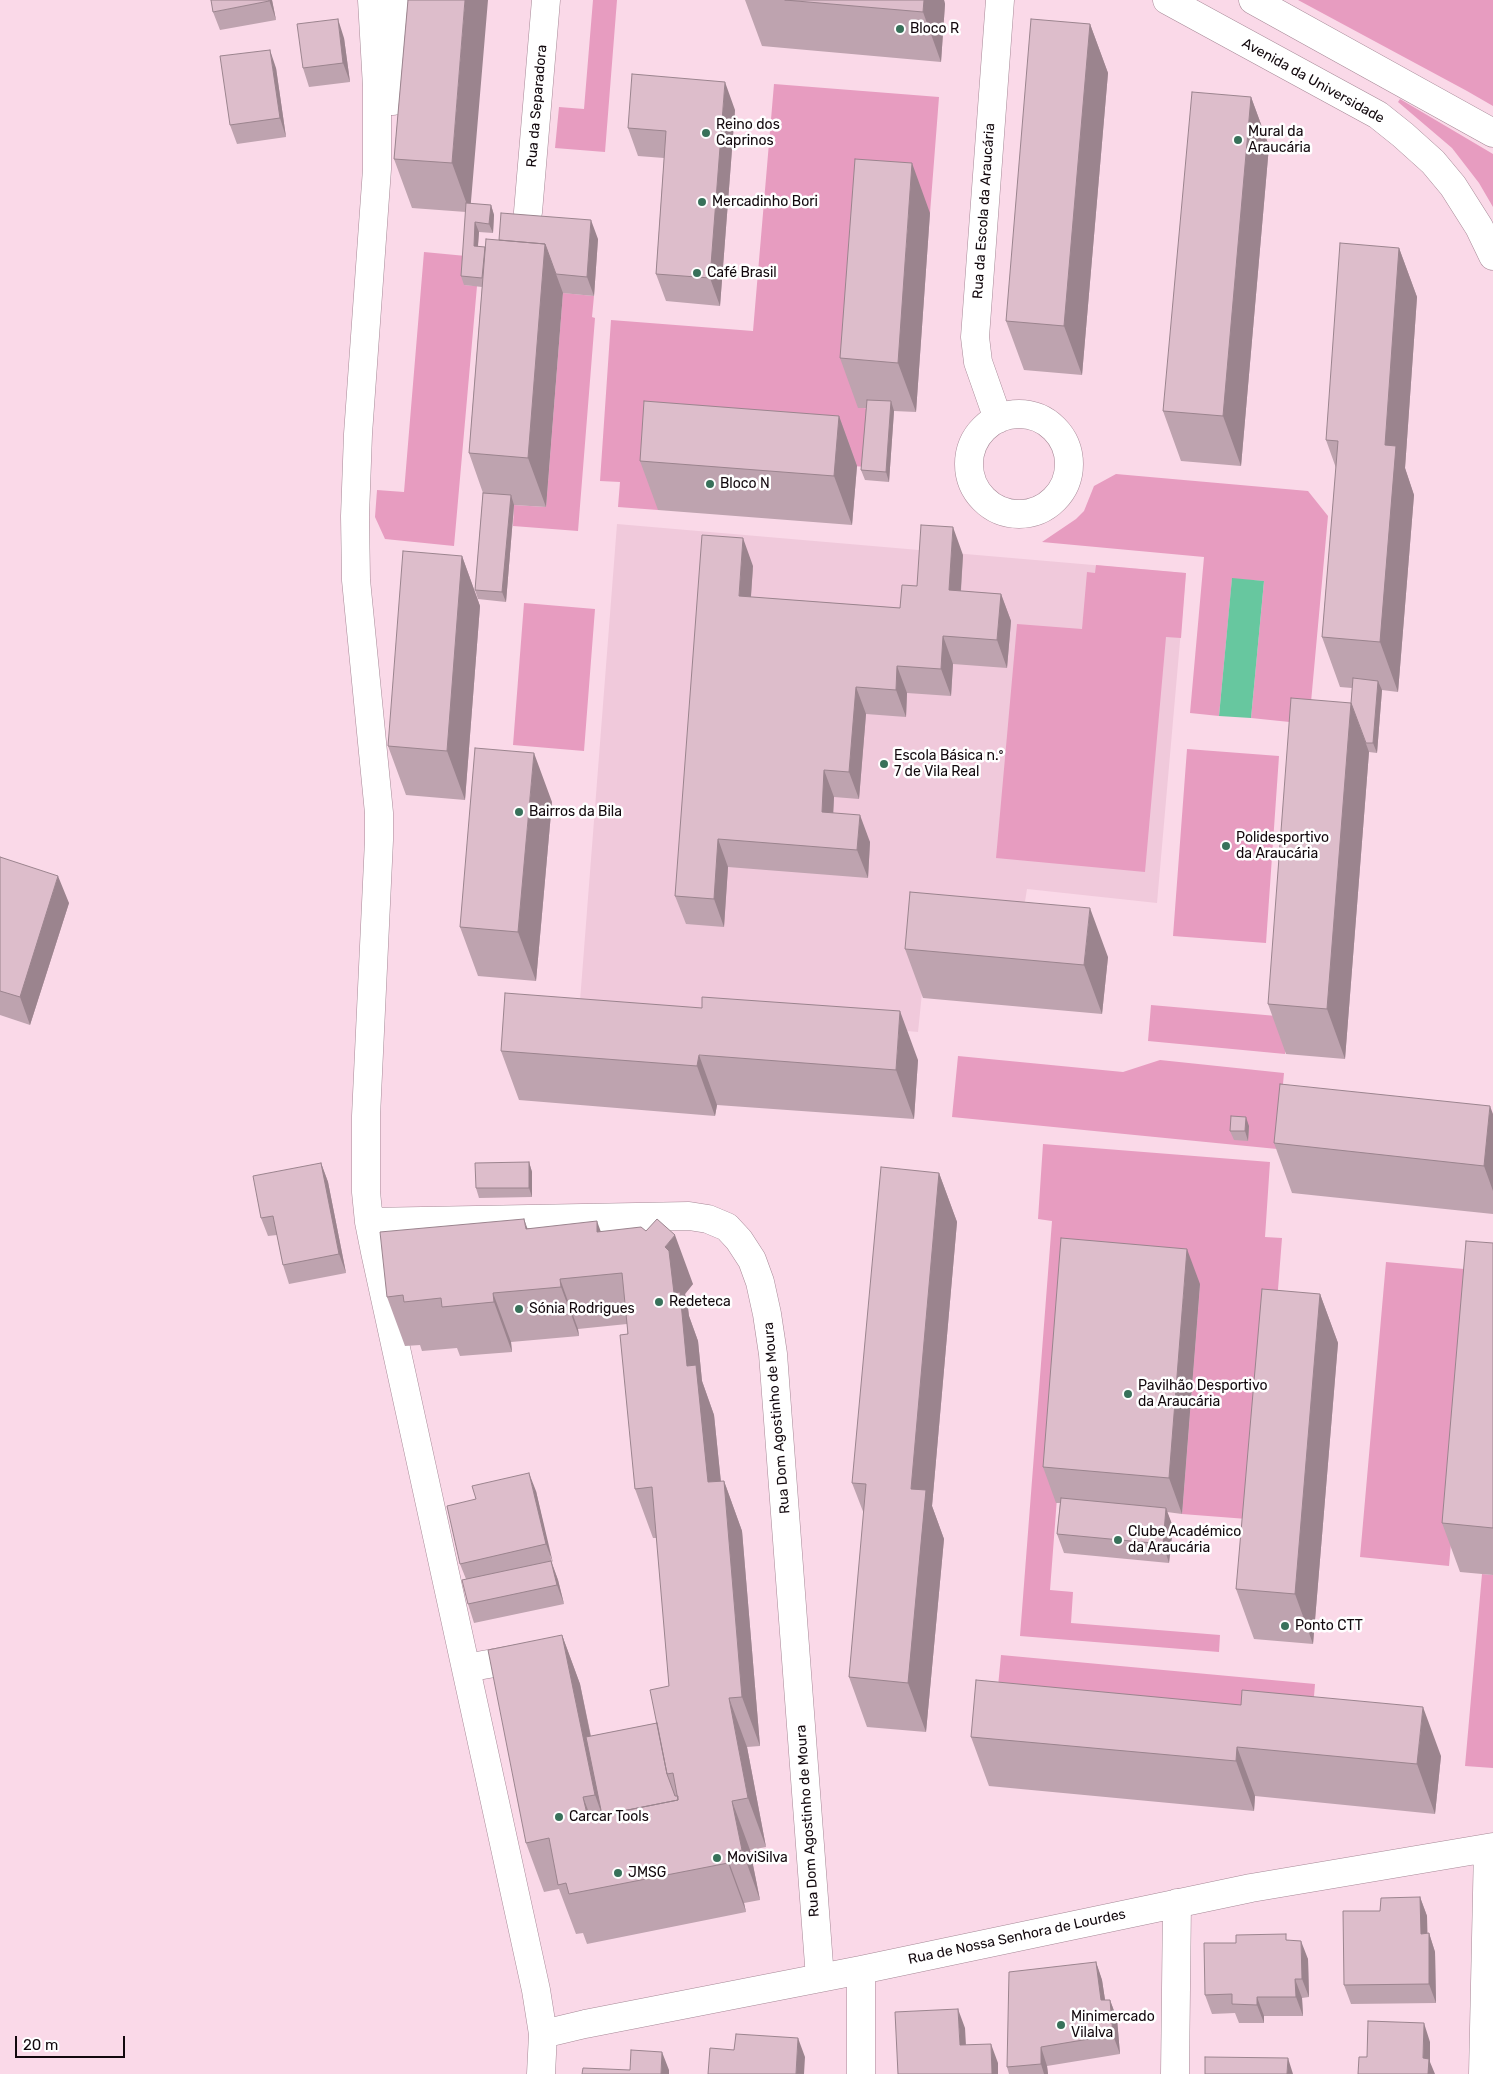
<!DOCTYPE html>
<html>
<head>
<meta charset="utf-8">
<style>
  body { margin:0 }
  #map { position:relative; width:1493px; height:2074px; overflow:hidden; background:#fad9e8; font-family:Rubik,sans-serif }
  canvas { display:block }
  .scale { position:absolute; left:15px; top:2036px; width:110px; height:22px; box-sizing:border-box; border:2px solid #12080d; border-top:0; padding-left:6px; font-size:15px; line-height:18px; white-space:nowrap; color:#12080d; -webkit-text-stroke:4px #fff; paint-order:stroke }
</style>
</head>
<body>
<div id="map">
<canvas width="1493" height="2074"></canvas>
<div class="scale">20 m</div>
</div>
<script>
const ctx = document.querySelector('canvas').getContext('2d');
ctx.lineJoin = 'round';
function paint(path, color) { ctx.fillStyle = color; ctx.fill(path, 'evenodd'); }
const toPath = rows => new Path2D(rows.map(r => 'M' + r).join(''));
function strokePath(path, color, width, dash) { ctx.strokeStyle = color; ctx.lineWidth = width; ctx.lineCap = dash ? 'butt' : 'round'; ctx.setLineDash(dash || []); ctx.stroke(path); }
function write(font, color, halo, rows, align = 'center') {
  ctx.font = font + ' Rubik,sans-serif'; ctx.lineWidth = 5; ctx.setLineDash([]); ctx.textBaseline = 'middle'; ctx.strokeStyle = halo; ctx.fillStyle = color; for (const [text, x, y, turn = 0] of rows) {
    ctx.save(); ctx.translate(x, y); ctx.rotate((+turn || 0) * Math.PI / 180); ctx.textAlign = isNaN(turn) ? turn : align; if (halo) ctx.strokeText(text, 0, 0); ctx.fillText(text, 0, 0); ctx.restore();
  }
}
paint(toPath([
  [617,524,1186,573,1157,903,1027,889,1023,914,931,905,918,1032,580,1001]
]), '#f0c9db');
paint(toPath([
  [593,0,617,0,605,152,555,148,559,107,584,109],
  [1298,0,1493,0,1493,106,1467,91],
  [774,84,939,97,930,213,873,208,858,407,870,409,866,467,662,451,658,510,618,507,620,482,600,481,611,320,753,331],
  [1400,99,1493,154,1493,207,1479,183,1452,148,1398,102],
  [424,252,466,256,464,285,477,286,454,546,385,539,375,517,377,490,404,492],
  [563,293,594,296,592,317,595,318,578,531,513,526,514,505,546,507],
  [1116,474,1308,491,1328,516,1309,724,1251,718,1264,581,1232,579,1219,716,1190,713,1204,557,1042,542,1076,519,1084,511,1094,486],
  [1096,565,1186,573,1181,638,1166,637,1145,872,996,858,1017,624,1082,629,1087,572,1095,573],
  [524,603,595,609,584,751,513,745],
  [1187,749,1279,756,1266,943,1173,936],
  [1151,1005,1288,1017,1285,1054,1148,1041],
  [958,1056,1123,1072,1160,1060,1284,1073,1277,1149,952,1117],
  [1043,1144,1270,1162,1265,1237,1282,1238,1260,1520,1182,1514,1200,1284,1074,1274,1050,1590,1073,1592,1071,1623,1220,1635,1219,1652,1020,1636,1052,1221,1038,1219],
  [1386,1262,1475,1270,1449,1566,1360,1557],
  [1482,1574,1493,1575,1493,1768,1465,1766],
  [1001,1655,1315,1684,1310,1744,1260,1739,1259,1754,994,1729]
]), '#e79cc0');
paint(toPath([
  [1232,578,1264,581,1251,718,1219,716]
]), '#67c79f');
const minor = toPath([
  [372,0,377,87,377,169,358,434,355,516,356,580,379,813,379,840,366,1116,366,1192,369,1222,375,1252,536,1990,543,2034,541,2074],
  [393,101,399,0],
  [528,212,546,0],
  '969 464a50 50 0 1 1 100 0a50 50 0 1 1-100 0Z',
  [998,419,978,362,975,337,1000,0],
  [369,1222,689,1216,708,1219,727,1227,739,1240,752,1260,760,1282,767,1314,773,1354,820,1978],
  [466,1668,522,1658],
  [543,2034,585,2024,861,1970,1251,1888,1493,1847],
  [861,2074,861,1970],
  [1175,2074,1177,1903],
  [1483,2074,1488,1848]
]);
const major = toPath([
  [1167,0,1378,115,1403,135,1433,162,1453,186,1479,227,1493,256],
  [1253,0,1493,133]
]);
strokePath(minor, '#a68896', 29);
strokePath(major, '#a68896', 29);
strokePath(minor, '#fff', 28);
strokePath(major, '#fff', 28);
paint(toPath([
  [272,0,276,20,220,30,213,12],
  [408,0,471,204,491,205,494,215,493,233,479,232,478,247,485,247,499,240,598,239,594,296,562,293,546,507,514,505,506,602,478,599,475,590,483,493,469,453,482,287,464,285,461,276,466,212,412,208,394,159],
  [745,0,944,0,945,4,941,62,762,46],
  [1090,24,1108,73,1082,375,1024,370,1006,321],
  [344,38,350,82,309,87,303,68],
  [276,68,286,137,237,144,230,125],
  [1251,97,1269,146,1241,466,1181,461,1163,411],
  [735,110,720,306,666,301,656,274,664,158,638,156,628,128],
  [930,213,916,412,894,411,889,482,865,480,861,470,866,408,858,408,840,358],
  [1399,248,1417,297,1405,468,1414,495,1398,692,1382,690,1377,753,1369,752,1345,1059,1286,1054,1268,1004,1351,703,1352,688,1340,687,1322,637,1336,468,1326,440],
  [839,416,857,466,852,525,658,510,640,461],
  [963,555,961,591,1001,594,1011,621,1007,668,953,664,951,696,907,693,906,717,866,714,859,799,834,797,833,813,870,842,868,878,728,867,724,927,686,924,675,896,753,566,751,597,900,608,917,586],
  [462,556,480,606,465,800,406,795,388,746],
  [552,802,536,981,478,976,460,927],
  [0,857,69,903,30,1025,0,1015],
  [905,949,1108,957,1102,1014,923,998],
  [501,1051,918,1060,914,1119,717,1105,715,1116,519,1100],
  [1493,1114,1493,1214,1292,1193,1274,1143],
  [1249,1126,1248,1141,1234,1140,1230,1131],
  [529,1162,532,1172,532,1197,479,1198,476,1188],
  [321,1163,328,1182,346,1273,289,1284,283,1265,277,1235,268,1236,261,1218],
  [939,1173,957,1222,932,1506,944,1539,926,1732,867,1727,849,1677,864,1514,852,1483],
  [528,1228,600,1231,693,1284,685,1294,687,1301,689,1316,698,1341,702,1381,714,1415,721,1482,724,1481,742,1531,760,1746,747,1747,766,1847,750,1850,760,1900,744,1903,746,1912,587,1944,583,1933,576,1934,559,1889,544,1892,526,1843,562,1635,580,1684,591,1736,657,1723,669,1686,657,1538,653,1538,635,1489,627,1324,578,1329,579,1336,511,1342,512,1352,460,1356,457,1348,422,1351,420,1345,405,1346,387,1297],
  [1493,1243,1493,1575,1460,1572,1442,1523],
  [1200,1284,1182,1514,1167,1512,1173,1527,1169,1563,1064,1553,1057,1534,1060,1503,1056,1503,1043,1467],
  [1320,1294,1338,1343,1313,1644,1254,1639,1236,1589],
  [536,1491,552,1563,558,1580,564,1604,474,1623,468,1604,466,1579,460,1564],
  [1241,1705,1441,1756,1435,1814,1255,1796,1254,1811,989,1786,971,1737],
  [1420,1897,1427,1916,1427,1933,1429,1933,1435,1952,1436,2003,1351,2004,1344,1985,1380,1911],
  [1288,1940,1308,1959,1309,1997,1302,1998,1303,2016,1264,2016,1264,2023,1239,2023,1235,2013,1212,2014,1205,1995,1236,1943],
  [1096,1962,1102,1980,1105,2000,1110,2000,1117,2019,1120,2054,1047,2066,1048,2074,1009,2074,1007,2067]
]), '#bea3af');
paint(toPath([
  [269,0,272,0,276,20],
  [465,0,488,0,470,213,452,163],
  [924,0,944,0,945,4,941,62,923,12],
  [338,19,344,38,350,82,343,63],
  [1090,24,1108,73,1082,375,1064,326],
  [270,50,276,68,286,137,280,118],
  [725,82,735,110,720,306,710,278],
  [1251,97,1269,146,1241,466,1223,416],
  [912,163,930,213,916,412,898,363],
  [491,205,494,215,493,233,489,224],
  [591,220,598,239,594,296,587,277],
  [475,222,479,232,477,256,474,246],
  [545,244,563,293,546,507,528,458],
  [1399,248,1417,297,1405,468,1414,495,1398,692,1380,642,1385,445],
  [891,401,894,411,889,482,886,472],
  [839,416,857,466,852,525,834,476],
  [511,495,514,505,506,602,502,592],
  [953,527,963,555,959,617,949,590],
  [743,538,753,566,749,623,739,596],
  [462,556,480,606,465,800,447,751],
  [1001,594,1011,621,1007,668,997,640],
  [943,636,953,664,951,696,941,669],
  [897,666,907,693,906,717,896,690],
  [1378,681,1382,690,1377,753,1373,743],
  [856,687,866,714,859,799,849,772],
  [1351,703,1369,752,1345,1059,1327,1009],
  [534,753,552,802,536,981,518,932],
  [824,770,834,797,832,839,822,812],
  [860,815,870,842,868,878,857,850],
  [718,839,728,867,724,927,714,899],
  [58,876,69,903,30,1025,20,997],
  [1090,908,1108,957,1102,1014,1084,965],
  [900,1011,918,1060,914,1119,896,1070],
  [699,1055,717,1105,715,1116,697,1066],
  [1490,1106,1493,1114,1493,1191,1484,1166],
  [1246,1117,1249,1126,1248,1141,1245,1131],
  [529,1162,532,1172,532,1197,529,1188],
  [321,1163,328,1182,346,1273,339,1254],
  [939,1173,957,1222,932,1506,944,1539,926,1732,908,1683,911,1489],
  [524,1219,542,1268,526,1229],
  [597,1221,615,1271,597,1232],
  [675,1235,693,1284,685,1294,687,1301,689,1316,698,1341,702,1381,714,1415,726,1532,708,1482,687,1366,665,1247],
  [1187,1249,1200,1284,1182,1514,1169,1478],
  [560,1279,578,1329,579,1336,561,1287],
  [493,1293,511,1342,512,1352,494,1302],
  [1320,1294,1338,1343,1313,1644,1295,1594],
  [529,1473,536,1491,553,1563,546,1544],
  [724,1481,742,1531,760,1746,742,1697],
  [1166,1508,1173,1527,1169,1563,1163,1544],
  [551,1561,558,1580,564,1604,557,1585],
  [562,1635,580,1684,611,1837,610,1837,595,1795],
  [729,1698,747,1747,766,1847,748,1798],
  [1423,1707,1441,1756,1435,1814,1417,1764],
  [1237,1747,1255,1796,1254,1811,1236,1761],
  [583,1797,599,1839,588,1818],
  [732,1801,750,1850,760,1900,742,1850],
  [726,1854,744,1903,746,1912,728,1863],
  [1420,1897,1427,1916,1428,1952,1421,1934],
  [1429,1933,1435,1952,1436,2003,1429,1984],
  [1301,1941,1308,1959,1309,1997,1302,1979],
  [1096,1962,1102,1980,1108,2019,1101,2000],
  [1295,1979,1302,1998,1303,2016,1296,1997],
  [1257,1997,1264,2016,1264,2023,1257,2005],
  [1110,2000,1117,2019,1120,2054,1113,2035],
  [958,2009,965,2028,967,2064,960,2045],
  [1424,2023,1430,2042,1430,2062,1435,2074,1428,2074,1423,2058],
  [798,2038,805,2057,804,2074,796,2074],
  [991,2044,998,2063,998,2074,992,2074],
  [1041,2047,1047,2066,1048,2074,1044,2074,1041,2064],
  [662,2052,669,2070,669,2074,661,2074],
  [1288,2058,1293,2074,1287,2074]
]), '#9b848e');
const building = toPath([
  [211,0,269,0,269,1,213,12,211,0],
  [408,0,465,0,452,163,394,159,408,0],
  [785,0,924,0,923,12,785,0],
  [338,19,343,63,303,68,297,24,338,19],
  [1031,19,1090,24,1064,326,1006,321,1031,19],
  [270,50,280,118,230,125,220,56,270,50],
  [632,74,725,82,710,278,656,274,666,131,628,128,632,74],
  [1192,92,1251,97,1223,416,1163,411,1192,92],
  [855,159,912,163,898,363,840,358,855,159],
  [466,203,491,205,489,224,475,222,474,246,485,247,482,278,461,276,466,203],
  [501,213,591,220,587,277,556,274,545,244,499,240,501,213],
  [486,239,545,244,528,458,469,453,486,239],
  [1340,243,1399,248,1385,445,1396,446,1380,642,1322,637,1338,441,1326,440,1340,243],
  [867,400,891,401,886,472,861,470,867,400],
  [644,401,839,416,834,476,640,461,644,401],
  [483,493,511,495,502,592,475,590,483,493],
  [921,525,953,527,949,590,1001,594,997,640,943,636,941,669,897,666,896,690,856,687,849,772,824,770,822,812,860,815,857,850,718,839,714,899,675,896,702,535,743,538,739,596,900,608,902,585,917,586,921,525],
  [403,551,462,556,447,751,388,746,403,551],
  [1353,678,1378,681,1373,743,1366,743,1351,703,1353,678],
  [1291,698,1351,703,1327,1009,1268,1004,1291,698],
  [475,748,534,753,518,932,460,927,475,748],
  [0,857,58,876,20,997,0,991,0,857],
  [910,892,1090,908,1084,965,905,949,910,892],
  [505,993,702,1008,702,997,900,1011,896,1070,699,1055,697,1066,501,1051,505,993],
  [1280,1084,1490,1106,1484,1166,1274,1143,1280,1084],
  [1231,1116,1246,1117,1245,1131,1230,1131,1231,1116],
  [529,1162,529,1188,476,1188,475,1163,529,1162],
  [321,1163,339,1254,283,1265,273,1216,261,1218,253,1176,321,1163],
  [881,1167,939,1173,911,1489,926,1490,908,1683,849,1677,866,1484,852,1483,881,1167],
  [524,1219,526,1229,597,1221,597,1232,641,1227,646,1231,657,1219,675,1235,665,1247,669,1251,674,1293,680,1292,687,1366,696,1365,708,1482,724,1481,742,1697,729,1698,748,1798,732,1801,742,1850,726,1854,728,1863,569,1894,566,1883,558,1885,549,1838,526,1843,488,1650,562,1635,595,1795,583,1797,588,1818,678,1800,673,1773,667,1774,650,1690,669,1686,652,1487,635,1489,620,1335,628,1334,622,1273,560,1279,561,1287,493,1293,494,1302,442,1307,441,1298,404,1302,403,1295,387,1297,380,1232,524,1219],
  [1061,1238,1187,1249,1169,1478,1043,1467,1061,1238],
  [1466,1241,1493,1243,1493,1528,1442,1523,1466,1241],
  [1262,1289,1320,1294,1295,1594,1236,1589,1262,1289],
  [529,1473,546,1544,460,1564,447,1506,476,1499,472,1486,529,1473],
  [1061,1498,1166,1508,1163,1544,1057,1534,1061,1498],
  [551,1561,557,1585,468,1604,462,1580,551,1561],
  [976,1680,1241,1705,1242,1690,1423,1707,1417,1764,1237,1747,1236,1761,971,1737,976,1680],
  [657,1723,667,1774,675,1796,678,1796,678,1800,602,1815,586,1737,657,1723],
  [1420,1897,1421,1934,1429,1933,1429,1984,1344,1985,1343,1911,1380,1911,1381,1898,1420,1897],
  [1286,1934,1286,1940,1301,1941,1302,1979,1295,1979,1296,1997,1257,1997,1257,2005,1232,2004,1232,1994,1205,1995,1204,1943,1236,1943,1236,1935,1286,1934],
  [1096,1962,1101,2000,1110,2000,1113,2035,1041,2047,1041,2064,1007,2067,1009,1972,1096,1962],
  [958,2009,960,2045,991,2044,992,2074,898,2074,895,2012,958,2009],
  [1368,2021,1424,2023,1423,2058,1429,2059,1428,2074,1358,2074,1359,2057,1367,2057,1368,2021],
  [736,2034,798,2038,796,2074,708,2074,710,2048,734,2050,736,2034],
  [631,2050,662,2052,661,2074,582,2074,583,2068,630,2070,631,2050],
  [1205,2057,1288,2058,1287,2074,1205,2074,1205,2057]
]);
paint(building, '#ddbdcb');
strokePath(building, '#9b848e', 1);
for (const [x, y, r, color] of [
  [900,29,5,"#38715a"],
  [706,133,5,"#38715a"],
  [1238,140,5,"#38715a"],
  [702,202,5,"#38715a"],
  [697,273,5,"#38715a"],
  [710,484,5,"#38715a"],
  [884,764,5,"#38715a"],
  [519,812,5,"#38715a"],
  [1226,846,5,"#38715a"],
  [659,1302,5,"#38715a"],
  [519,1309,5,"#38715a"],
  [1128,1394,5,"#38715a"],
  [1118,1540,5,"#38715a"],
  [1285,1626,5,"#38715a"],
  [559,1817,5,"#38715a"],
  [717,1858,5,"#38715a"],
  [618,1873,5,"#38715a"],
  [1061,2025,5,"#38715a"]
]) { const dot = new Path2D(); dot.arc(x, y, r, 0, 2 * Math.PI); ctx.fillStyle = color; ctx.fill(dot); strokePath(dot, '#fff', 2); }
write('14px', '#12080d', '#fff', [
  ["Bloco R",910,29],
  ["Reino dos",716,125],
  ["Caprinos",716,141],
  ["Mural da",1248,132],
  ["Araucária",1248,148],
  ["Mercadinho Bori",712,202],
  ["Café Brasil",707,273],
  ["Bloco N",720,484],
  ["Escola Básica n.º",894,756],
  ["7 de Vila Real",894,772],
  ["Bairros da Bila",529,812],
  ["Polidesportivo",1236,838],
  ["da Araucária",1236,854],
  ["Redeteca",669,1302],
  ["Sónia Rodrigues",529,1309],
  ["Pavilhão Desportivo",1138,1386],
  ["da Araucária",1138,1402],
  ["Clube Académico",1128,1532],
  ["da Araucária",1128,1548],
  ["Ponto CTT",1295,1626],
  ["Carcar Tools",569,1817],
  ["MoviSilva",727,1858],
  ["JMSG",628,1873],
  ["Minimercado",1071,2017],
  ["Vilalva",1071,2033]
], 'left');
write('14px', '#12080d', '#fff', [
  ["Avenida da Universidade",1313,81,29],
  ["Rua da Separadora",537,106,-85],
  ["Rua da Escola da Araucária",984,211,-86],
  ["Rua Dom Agostinho de Moura",777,1418,-95],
  ["Rua Dom Agostinho de Moura",808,1821,-94],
  ["Rua de Nossa Senhora de Lourdes",1017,1937,-12]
]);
</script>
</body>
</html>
